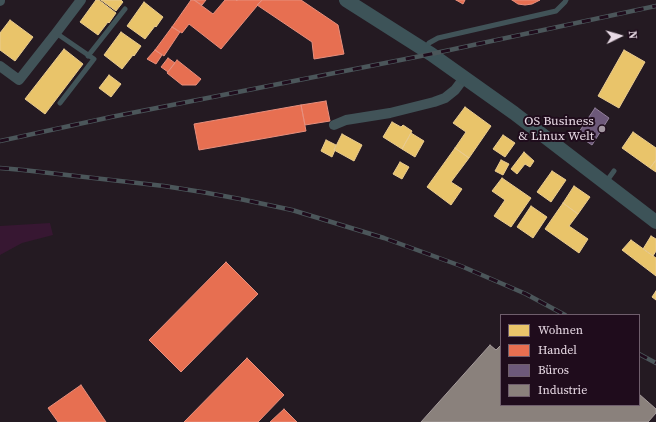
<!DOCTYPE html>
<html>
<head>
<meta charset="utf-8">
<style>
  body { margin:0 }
  #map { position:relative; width:656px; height:422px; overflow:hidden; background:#241a22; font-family:"Source Serif 4",serif }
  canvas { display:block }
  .legend { position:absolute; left:500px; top:314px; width:140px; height:92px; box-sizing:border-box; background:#1f0c1c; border:1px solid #6f5e6c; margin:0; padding:5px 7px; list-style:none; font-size:12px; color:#e8dae5 }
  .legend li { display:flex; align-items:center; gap:8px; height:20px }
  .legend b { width:20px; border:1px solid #6f5e6c }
  .north { position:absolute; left:600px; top:16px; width:40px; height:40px; -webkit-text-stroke:3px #1f0c1c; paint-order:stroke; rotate:85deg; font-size:11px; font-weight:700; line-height:16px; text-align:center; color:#e8dae5 }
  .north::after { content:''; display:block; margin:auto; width:14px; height:18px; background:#e8dae5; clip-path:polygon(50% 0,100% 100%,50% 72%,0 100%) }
</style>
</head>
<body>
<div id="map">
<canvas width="656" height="422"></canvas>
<ul class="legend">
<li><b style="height:11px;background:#e9c46a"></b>Wohnen</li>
<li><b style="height:11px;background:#e76f51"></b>Handel</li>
<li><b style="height:11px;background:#6d597a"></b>Büros</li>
<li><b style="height:11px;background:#8a817c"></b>Industrie</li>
</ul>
<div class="north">N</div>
</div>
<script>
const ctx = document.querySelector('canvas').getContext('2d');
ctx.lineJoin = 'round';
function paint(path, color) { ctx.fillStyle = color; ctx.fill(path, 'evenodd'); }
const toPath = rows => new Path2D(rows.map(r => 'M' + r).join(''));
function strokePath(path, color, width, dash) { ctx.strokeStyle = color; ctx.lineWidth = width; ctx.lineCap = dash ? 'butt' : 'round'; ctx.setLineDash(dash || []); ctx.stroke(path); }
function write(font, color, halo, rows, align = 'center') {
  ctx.font = font + ' "Source Serif 4",serif'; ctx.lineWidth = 4; ctx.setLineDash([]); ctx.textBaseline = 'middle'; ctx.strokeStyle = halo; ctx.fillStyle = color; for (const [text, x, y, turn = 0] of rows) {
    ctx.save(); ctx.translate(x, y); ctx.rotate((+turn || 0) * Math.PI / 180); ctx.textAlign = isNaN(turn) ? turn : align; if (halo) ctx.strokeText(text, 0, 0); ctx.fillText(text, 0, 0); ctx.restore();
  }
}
paint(toPath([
  [50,223,53,235,22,243,0,255,0,226]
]), '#371732');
const homes = toPath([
  [96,0,99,0,116,13,109,23,108,22,98,35,80,22,96,0],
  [101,0,121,0,123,2,116,11,101,0],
  [144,2,163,17,156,27,155,26,145,39,127,26,144,2],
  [10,20,33,37,15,61,0,50,0,33,10,20],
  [121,32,141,46,134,56,133,55,122,69,104,55,121,32],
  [64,49,83,64,45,114,25,99,64,49],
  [624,50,645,62,619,108,598,96,624,50],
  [109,75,121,84,111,97,99,88,109,75],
  [465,107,491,126,469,158,455,148,466,132,453,123,465,107],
  [392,122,401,127,403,125,412,131,402,149,383,137,392,122],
  [633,132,656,148,656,160,650,168,622,148,633,132],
  [411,133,424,141,415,157,402,149,411,133],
  [342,134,362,145,354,161,334,150,342,134],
  [503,135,515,143,505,157,493,149,503,135],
  [326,140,336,145,334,150,335,150,332,157,321,151,326,140],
  [455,148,469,158,451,182,462,189,451,205,427,187,455,148],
  [524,152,534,161,530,167,525,164,517,174,511,169,524,152],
  [501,160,509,164,503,175,495,171,501,160],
  [656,160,656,172,650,168,656,160],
  [400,162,409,167,402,179,393,174,400,162],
  [552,171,566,180,551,202,537,192,552,171],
  [502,178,531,198,511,227,494,216,505,200,492,191,502,178],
  [574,186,590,197,578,214,563,203,574,186],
  [563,203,578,214,569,226,588,239,579,253,545,229,563,203],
  [531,206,547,217,533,238,517,227,531,206],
  [651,236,656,239,656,251,653,256,643,249,651,236],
  [631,240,656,258,656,276,622,250,631,240],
  [656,291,656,300,652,297,656,291]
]);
paint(homes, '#e9c46a');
strokePath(homes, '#e9cb8f', 1);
const shops = toPath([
  [191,0,194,0,213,14,225,0,236,0,237,1,237,0,262,0,221,49,189,24,182,33,172,27,191,0],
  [194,0,206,0,202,5,194,0],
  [262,0,301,0,338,25,344,54,314,59,312,42,257,5,262,0],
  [456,0,465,0,463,4,456,0],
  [512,0,540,0,532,4,525,5,518,4,512,0],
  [172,27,180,32,164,56,155,50,172,27],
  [155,50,162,55,156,64,147,59,155,50],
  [168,58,175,63,168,72,161,67,168,58],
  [177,60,201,79,196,85,182,85,167,73,177,60],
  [326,101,330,121,305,125,301,105,326,101],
  [301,105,306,131,199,150,194,124,301,105],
  [226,262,258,294,181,372,149,340,226,262],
  [247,358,284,395,258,422,184,422,247,358],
  [81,385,106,422,58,422,48,408,81,385],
  [284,409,297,422,270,422,284,409]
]);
paint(shops, '#e76f51');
strokePath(shops, '#e78f7d', 1);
const offices = toPath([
  [595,108,609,118,592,145,577,135,595,108]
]);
paint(offices, '#6d597a');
strokePath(offices, '#92809a', 1);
const industry = toPath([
  [490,345,496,350,501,345,501,405,639,405,639,394,656,409,656,413,648,422,421,422,490,345]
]);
paint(industry, '#8a817c');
strokePath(industry, '#a69c9c', 1);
strokePath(toPath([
  [56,33,94,59,60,103],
  [425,48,429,43,438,38,556,11,565,2,566,0],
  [88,56,125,9],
  [606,182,614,171]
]), '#415358', 5);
strokePath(toPath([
  [0,1,0,0],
  [0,66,19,80,56,33,81,0],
  [334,125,346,120,390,113,434,102,445,98,455,90,464,78]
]), '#415358', 10);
strokePath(toPath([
  [346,0,431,54,514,113,656,222]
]), '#3d5358', 14);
const rail = toPath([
  [0,141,111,117,431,54,656,6],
  [0,168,23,170,164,186,202,192,240,199,292,210,384,238,461,266,526,294,565,315],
  [639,354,656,363]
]);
strokePath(rail, '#4b565a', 4.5);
strokePath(rail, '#1f0c1c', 3, [9]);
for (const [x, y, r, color] of [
  [602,129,4,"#a397a1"]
]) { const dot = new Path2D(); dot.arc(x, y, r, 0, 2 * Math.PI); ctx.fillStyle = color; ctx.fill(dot); strokePath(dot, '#1f0c1c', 1.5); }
write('13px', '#e8dae5', '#1f0c1c', [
  ["OS Business",594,122],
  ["& Linux Welt",594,137]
], 'right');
</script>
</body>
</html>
